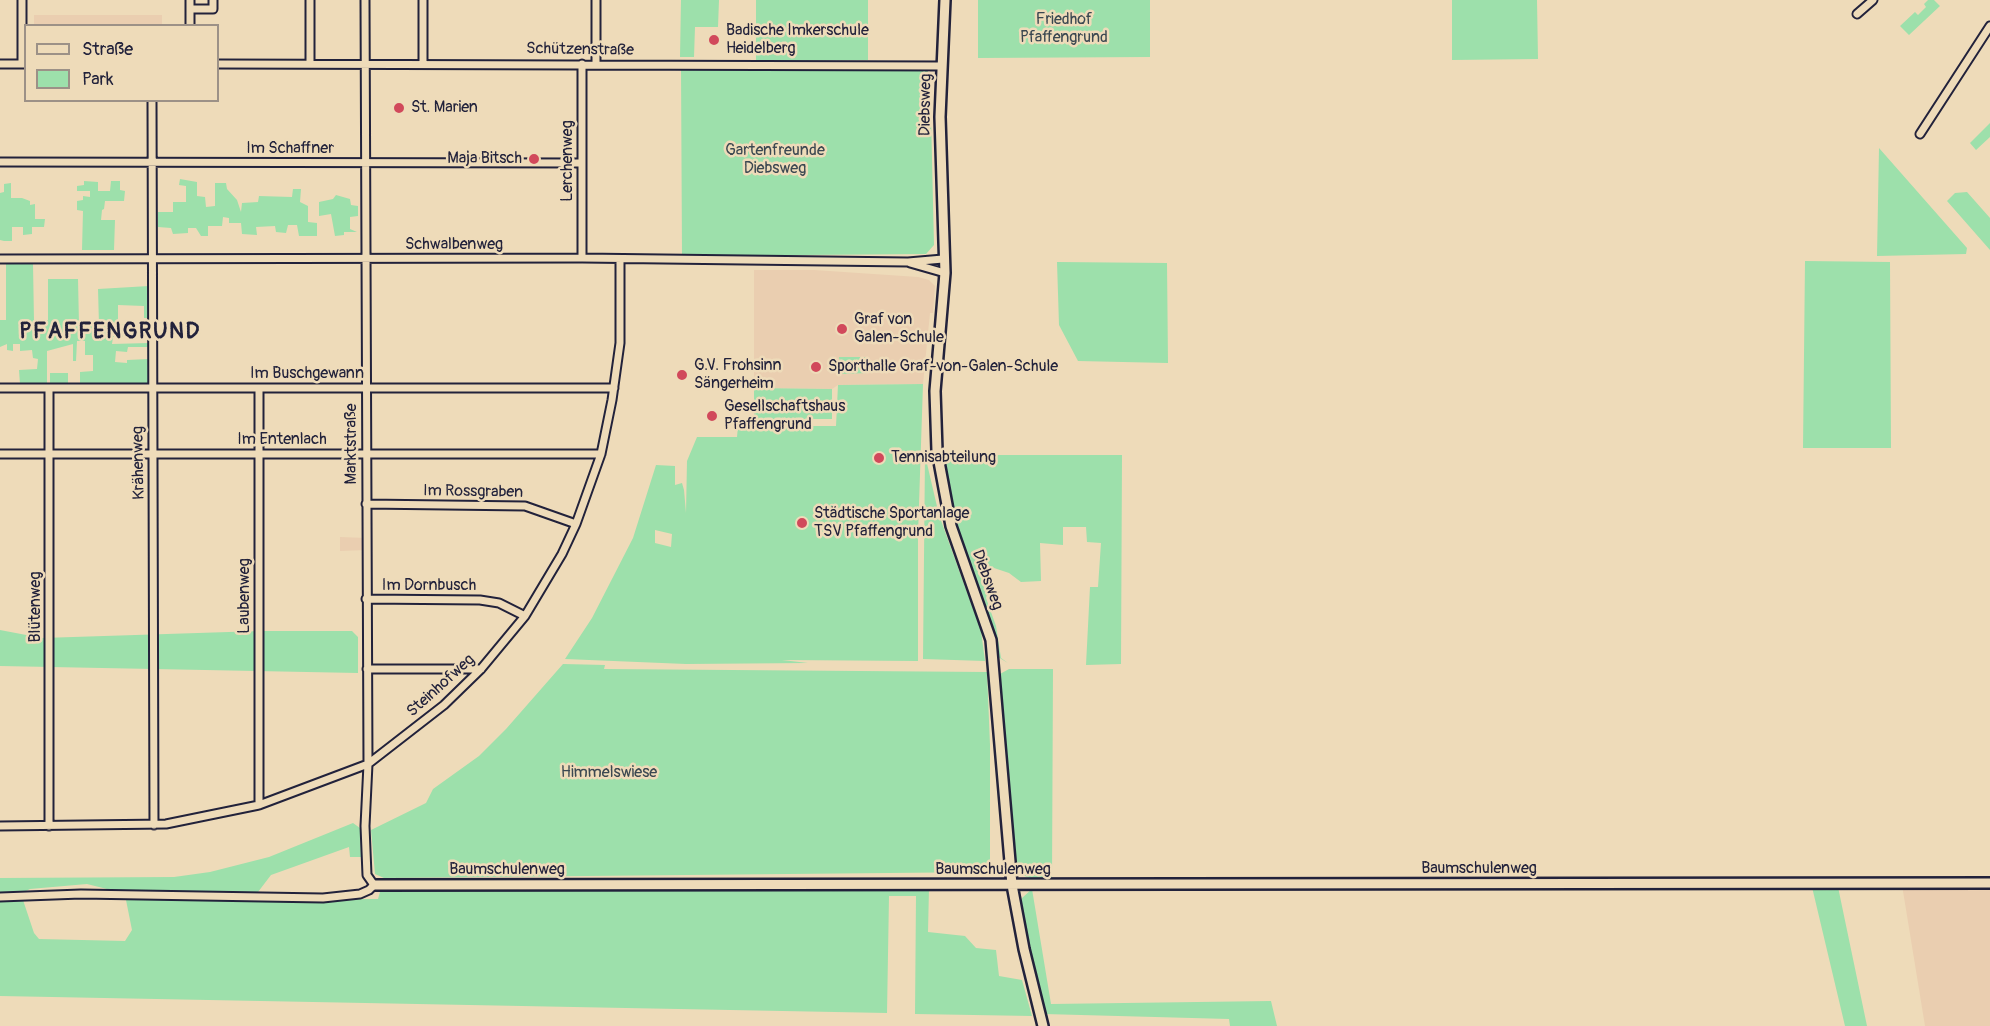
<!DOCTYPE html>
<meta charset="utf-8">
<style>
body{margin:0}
#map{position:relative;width:1990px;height:1026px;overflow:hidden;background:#eedbb9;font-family:Pangolin,sans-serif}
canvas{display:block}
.legend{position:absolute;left:24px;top:24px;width:195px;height:78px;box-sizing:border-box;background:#eedbb9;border:2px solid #9c9187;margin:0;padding:8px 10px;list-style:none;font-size:18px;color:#22223b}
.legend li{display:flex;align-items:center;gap:12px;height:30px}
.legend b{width:30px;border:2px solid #9c9187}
</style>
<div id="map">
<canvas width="1990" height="1026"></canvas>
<ul class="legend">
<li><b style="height:8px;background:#eedbb9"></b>Straße</li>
<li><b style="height:16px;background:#9de0ab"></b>Park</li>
</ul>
</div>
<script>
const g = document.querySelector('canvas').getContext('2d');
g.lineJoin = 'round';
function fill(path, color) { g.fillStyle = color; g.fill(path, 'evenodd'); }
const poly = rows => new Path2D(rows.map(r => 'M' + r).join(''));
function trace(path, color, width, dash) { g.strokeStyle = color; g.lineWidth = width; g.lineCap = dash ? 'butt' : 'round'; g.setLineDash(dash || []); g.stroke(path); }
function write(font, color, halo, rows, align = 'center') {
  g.font = font + ' Pangolin,sans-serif'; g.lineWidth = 5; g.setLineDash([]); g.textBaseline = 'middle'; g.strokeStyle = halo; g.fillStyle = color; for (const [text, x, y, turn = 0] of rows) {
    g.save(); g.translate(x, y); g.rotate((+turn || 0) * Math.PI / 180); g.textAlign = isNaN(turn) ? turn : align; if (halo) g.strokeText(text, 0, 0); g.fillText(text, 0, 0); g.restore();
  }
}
fill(poly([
 [34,15,162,15,162,25,34,25],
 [754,270,814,270,918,277,929,280,935,286,933,313,930,313,923,384,838,385,832,389,754,388],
 [340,537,366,538,366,550,340,551],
 [1902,885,1990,887,1990,1026,1925,1026]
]), '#eaceb0');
fill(poly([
 [681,0,719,0,718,27,695,27,694,57,680,57],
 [756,0,868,0,868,60,756,61],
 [978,0,1150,0,1150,57,978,58],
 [1452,0,1537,0,1538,59,1452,60],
 [1928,0,1934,0,1940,6,1909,35,1900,26,1915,12,1918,15,1926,7,1924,4],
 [681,68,922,68,930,73,934,245,926,254,682,256],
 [1990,123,1990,137,1976,150,1970,143],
 [1879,148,1967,248,1966,254,1877,256],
 [180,179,197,182,197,196,205,197,206,207,215,206,215,183,226,183,227,189,237,200,241,212,242,203,258,202,259,196,292,197,293,189,301,189,300,202,308,206,308,222,317,223,317,236,299,236,297,225,288,225,286,233,276,232,275,226,256,227,257,235,242,234,241,223,229,223,229,218,223,217,222,226,208,226,208,236,201,236,196,228,188,228,188,233,173,234,171,228,158,227,158,212,173,212,173,202,186,202,186,186,179,185],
 [84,181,98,182,98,191,110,191,111,181,120,181,120,190,125,191,124,201,105,201,104,209,102,210,101,220,115,220,114,250,82,250,83,211,77,210,77,201,83,200,83,196,90,197,90,191,77,191,77,186,84,185],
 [11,183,11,198,22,198,30,201,30,205,35,204,35,219,45,219,44,227,32,227,32,234,23,235,23,227,12,227,12,241,4,241,0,240,0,193,4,192,4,184],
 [1967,192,1990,218,1990,250,1947,201,1955,193],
 [336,195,350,199,351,205,358,206,358,216,350,217,350,229,357,232,344,232,344,235,335,236,331,214,319,216,319,202,333,199],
 [1805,261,1890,262,1891,448,1803,448],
 [1057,262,1167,263,1168,363,1078,361,1059,325],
 [6,263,33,264,34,321,48,320,48,279,78,279,79,325,99,325,98,289,149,286,148,318,144,318,144,306,118,305,118,324,129,324,129,331,123,330,123,337,113,337,112,344,149,343,148,347,128,347,127,352,116,351,115,362,127,363,127,360,149,359,149,383,80,384,80,372,93,371,93,355,85,355,85,341,77,341,76,361,73,361,73,344,47,351,47,384,20,384,19,370,37,369,38,359,33,358,32,350,20,351,20,344,13,344,13,351,7,350,7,344,0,347,0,320,6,320],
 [839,357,868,357,868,373,840,374],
 [50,373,68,373,68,384,50,383],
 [923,384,918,534,918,661,782,660,808,663,686,664,565,659,592,618,633,538,656,465,675,466,675,485,682,483,684,490,686,513,687,461,697,437,737,437,738,426,836,426,838,385],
 [655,530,672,534,671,547,655,543],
 [754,388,832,389,832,419,754,419],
 [925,455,939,515,981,631,985,661,923,659],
 [963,455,1122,455,1121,664,1086,665,1090,587,1098,587,1101,543,1087,542,1086,527,1063,527,1063,545,1040,543,1041,581,1021,582,1009,573,988,566,990,584,986,598,996,626,1001,658,1008,663,998,657,985,602,954,517,942,461,949,456],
 [0,630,42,638,260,631,352,631,358,637,358,673,0,666],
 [563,664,605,665,604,669,987,672,990,745,990,872,384,878,375,874,371,830,426,803,433,789,479,756,506,729],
 [1009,669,1053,669,1052,878,1029,878,1017,872,1016,866,1000,674],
 [353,823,360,828,361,857,350,857,349,847,271,875,258,892,133,892,115,891,87,884,30,889,22,893,0,892,0,878,174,877,210,872,269,857],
 [1812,887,1838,887,1867,1026,1845,1026],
 [540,888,929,888,928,932,965,936,976,948,996,950,999,976,1022,980,1032,1016,915,1014,916,896,889,896,887,1013,0,996,0,900,23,900,34,933,39,939,125,941,132,930,126,900,378,899,380,892,391,890],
 [1032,889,1051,1004,1271,1001,1277,1026,1230,1026,1229,1019,1044,1014,1022,907,1022,898]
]), '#9de0ab');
const street = poly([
 [22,0,22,64],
 [423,0,423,63],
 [596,0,596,64],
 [190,9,213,9,213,0],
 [1857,14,1873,0],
 [190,26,190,0],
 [310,63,310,0],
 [0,64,26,64],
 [218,64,942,66],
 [582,64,582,258],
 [152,100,154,825],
 [1920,134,1990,26],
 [0,162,581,163],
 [0,259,582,258,908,262,943,259],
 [910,263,945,273],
 [0,388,614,388],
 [259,388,259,805],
 [0,454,601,454],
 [366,504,525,506,576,524],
 [366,599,480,600,499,603,525,616],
 [367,669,481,669],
 [0,826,166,824,259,805,368,764,444,705,481,669,525,616,562,554,576,524,601,454,612,400,620,343,620,260],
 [49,826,49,388],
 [0,897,81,894,323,898,360,894,369,890,374,885,367,875,365,826,368,764,365,0]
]);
const secondary = poly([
 [945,0,940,117,945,273,935,391,937,451,951,526,991,640,1012,885,1024,949,1043,1026],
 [374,885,1990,883]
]);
trace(street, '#22223b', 11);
trace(secondary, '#22223b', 14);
trace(street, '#eedbb9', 7);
trace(secondary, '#eedbb9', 9);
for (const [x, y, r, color] of [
 [714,40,6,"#d1495b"],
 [399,108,6,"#d1495b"],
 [534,159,6,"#d1495b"],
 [842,329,6,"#d1495b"],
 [816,367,6,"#d1495b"],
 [682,375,6,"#d1495b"],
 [712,416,6,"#d1495b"],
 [879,458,6,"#d1495b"],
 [802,523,6,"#d1495b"]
]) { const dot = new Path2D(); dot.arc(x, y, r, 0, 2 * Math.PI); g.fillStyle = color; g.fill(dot); trace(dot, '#eedbb9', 2); }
write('16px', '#3b4851', '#eedbb9', [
 ["Friedhof",1064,20],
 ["Pfaffengrund",1064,38],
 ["Gartenfreunde",775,151],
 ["Diebsweg",775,169],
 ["Himmelswiese",609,773]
]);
write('16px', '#22223b', '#eedbb9', [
 ["Badische Imkerschule",726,31],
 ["Heidelberg",726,49],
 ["St. Marien",411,108],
 ["Maja Bitsch",522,159,"right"],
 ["Graf von",854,320],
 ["Galen-Schule",854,338],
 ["G.V. Frohsinn",694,366],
 ["Sängerheim",694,384],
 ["Sporthalle Graf-von-Galen-Schule",828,367],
 ["Gesellschaftshaus",724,407],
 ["Pfaffengrund",724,425],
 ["Tennisabteilung",891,458],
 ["Städtische Sportanlage",814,514],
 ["TSV Pfaffengrund",814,532]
], 'left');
write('16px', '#22223b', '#eedbb9', [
 ["Schützenstraße",580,50,1],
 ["Diebsweg",926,105,-89],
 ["Im Schaffner",290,149],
 ["Lerchenweg",568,161,-90],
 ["Schwalbenweg",454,245],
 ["Im Buschgewann",307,374],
 ["Im Entenlach",282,440],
 ["Marktstraße",352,444,-90],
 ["Krähenweg",139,463,-91],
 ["Im Rossgraben",473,492,1],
 ["Diebsweg",987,580,70],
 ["Im Dornbusch",429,586],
 ["Laubenweg",245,596,-90],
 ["Blütenweg",36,607,-90],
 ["Steinhofweg",441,686,-42],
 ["Baumschulenweg",1479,869],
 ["Baumschulenweg",507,870],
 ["Baumschulenweg",993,870]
]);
g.letterSpacing = '1.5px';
write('bold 22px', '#22223b', '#eedbb9', [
 ["PFAFFENGRUND",110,332]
]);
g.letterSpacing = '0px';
</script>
